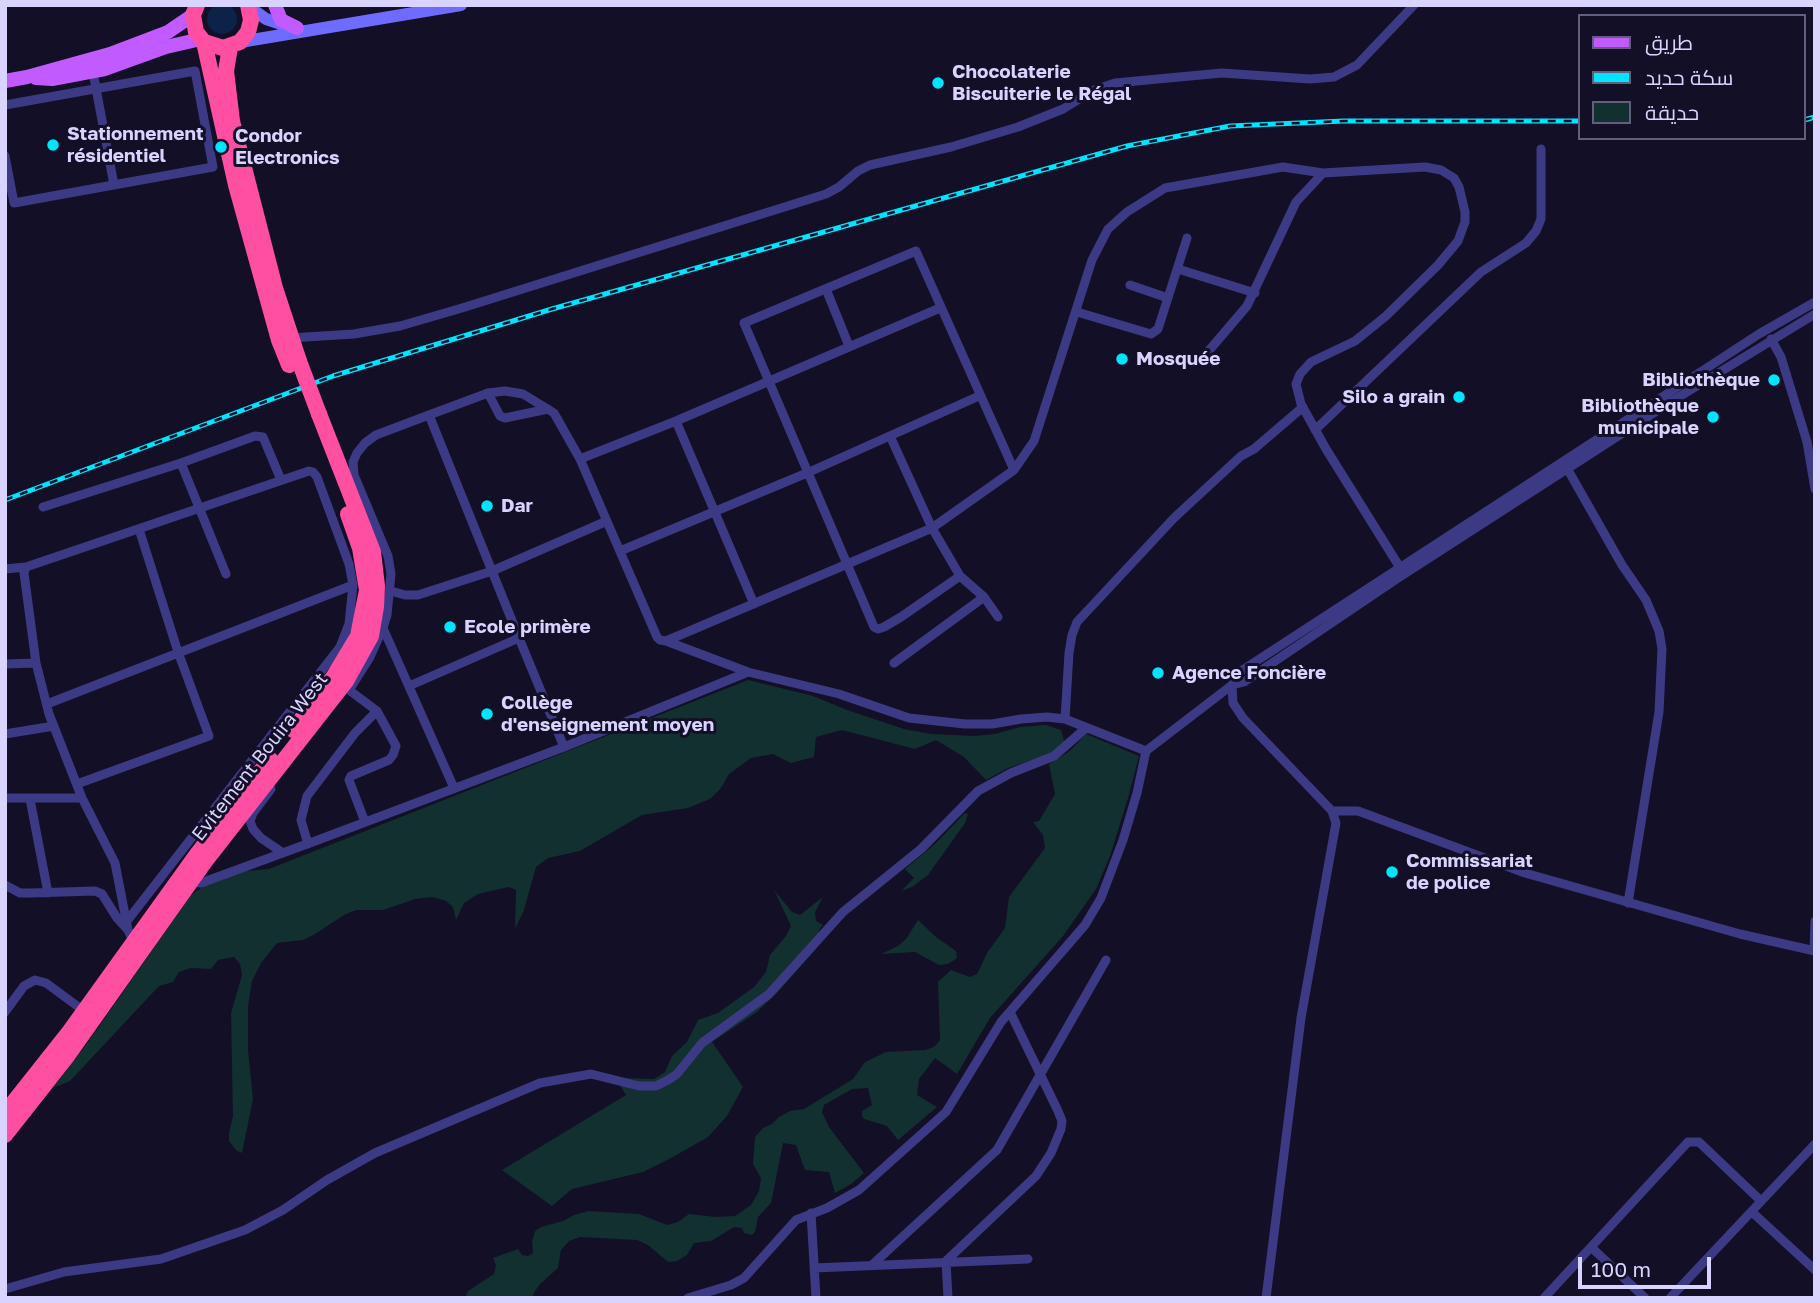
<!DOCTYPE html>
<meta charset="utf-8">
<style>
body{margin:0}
#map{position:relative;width:1820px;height:1303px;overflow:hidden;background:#130f26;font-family:"Golos Text",Cairo,sans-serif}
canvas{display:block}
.frame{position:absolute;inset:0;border:7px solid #d9d4ff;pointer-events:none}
.legend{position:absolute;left:1578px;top:14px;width:228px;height:126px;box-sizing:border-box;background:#130f26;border:2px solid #625e7d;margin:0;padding:9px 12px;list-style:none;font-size:21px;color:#d9d4ff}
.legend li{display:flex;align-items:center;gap:14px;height:35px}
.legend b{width:35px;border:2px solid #625e7d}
.scale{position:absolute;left:1578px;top:1257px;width:133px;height:32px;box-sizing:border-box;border:4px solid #d9d4ff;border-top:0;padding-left:9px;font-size:21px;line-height:24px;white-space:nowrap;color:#d9d4ff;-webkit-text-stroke:5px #130f26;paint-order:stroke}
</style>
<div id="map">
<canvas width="1820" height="1303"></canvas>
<div class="frame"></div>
<ul class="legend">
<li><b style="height:9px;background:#c25bff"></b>طريق</li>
<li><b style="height:9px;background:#00e5ff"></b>سكة حديد</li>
<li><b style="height:19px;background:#12302f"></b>حديقة</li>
</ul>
<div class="scale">100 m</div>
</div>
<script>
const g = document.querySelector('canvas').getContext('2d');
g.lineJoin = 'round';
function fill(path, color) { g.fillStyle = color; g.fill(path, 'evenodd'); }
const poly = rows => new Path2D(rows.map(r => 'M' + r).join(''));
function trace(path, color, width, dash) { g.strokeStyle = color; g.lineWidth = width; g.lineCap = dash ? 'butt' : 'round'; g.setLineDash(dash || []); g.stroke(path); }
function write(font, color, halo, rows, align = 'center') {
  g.font = font + ' "Golos Text",sans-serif'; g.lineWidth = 6; g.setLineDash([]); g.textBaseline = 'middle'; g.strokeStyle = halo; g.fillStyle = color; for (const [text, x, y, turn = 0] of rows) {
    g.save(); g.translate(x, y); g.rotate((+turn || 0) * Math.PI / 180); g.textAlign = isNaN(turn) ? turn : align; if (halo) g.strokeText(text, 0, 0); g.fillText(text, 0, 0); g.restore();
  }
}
fill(poly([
 [748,680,813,696,847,710,904,729,931,734,974,736,995,734,1020,727,1046,725,1061,730,1065,744,1052,753,1008,768,986,780,964,757,936,740,915,749,842,730,816,737,814,757,791,763,773,754,751,758,729,774,721,788,710,799,688,808,642,815,580,851,548,858,536,867,524,910,515,929,516,890,509,887,478,894,464,903,456,920,453,907,446,901,432,897,415,899,383,910,356,910,344,915,315,934,303,940,277,943,261,963,252,981,248,1006,248,1050,253,1099,242,1153,236,1150,229,1141,229,1133,233,1116,231,1013,242,975,240,964,234,957,218,960,211,969,191,968,179,972,173,982,159,986,70,1081,53,1088,89,1041,190,896,211,881,236,872,269,869],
 [1086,734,1139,756,1128,798,1110,856,1096,889,1063,936,990,1018,957,1074,935,1058,919,1079,917,1095,937,1107,898,1140,887,1126,864,1119,862,1116,862,1111,872,1105,868,1088,852,1089,824,1105,822,1112,829,1127,864,1173,851,1184,835,1193,829,1172,805,1170,796,1145,783,1143,771,1203,758,1217,755,1232,752,1235,744,1233,742,1228,734,1227,711,1241,694,1243,687,1255,677,1261,668,1262,648,1245,637,1240,580,1237,569,1241,561,1250,558,1268,540,1284,533,1294,534,1298,465,1298,468,1291,494,1274,496,1265,493,1258,518,1249,522,1255,528,1256,533,1253,532,1241,535,1231,541,1227,563,1221,574,1215,588,1211,639,1214,667,1225,678,1222,689,1214,716,1217,735,1216,751,1205,759,1191,761,1178,753,1164,755,1137,763,1128,772,1124,779,1117,790,1111,804,1109,853,1079,865,1062,886,1052,925,1050,934,1047,940,1040,938,982,951,970,970,977,977,974,987,953,1005,928,1009,897,1045,848,1043,835,1033,822,1039,821,1055,794,1049,764,1070,751],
 [965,813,968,814,965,823,928,875,912,887,901,891,914,878,905,869,936,843],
 [774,890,792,912,800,915,823,897,815,912,816,921,823,925,819,930,816,949,777,993,757,1012,712,1042,743,1087,727,1116,708,1137,673,1157,643,1172,572,1189,552,1206,502,1170,626,1095,619,1084,625,1078,654,1079,665,1072,672,1056,687,1042,698,1020,718,1013,754,987,766,972,770,955,786,936,791,926],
 [918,920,936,937,956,951,957,958,948,964,939,965,915,952,881,954,898,946,906,939]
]), '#12302f');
fill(poly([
 '207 19a15 15 0 1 1 30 0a15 15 0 1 1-30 0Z'
]), '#0c2248');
trace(poly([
 [93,72,114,185],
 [5,105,195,71,213,167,14,203,5,156],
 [1178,269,1255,293],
 [1130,285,1168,298],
 [826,289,849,346],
 [1077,312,1151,334,1158,329,1187,238],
 [290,338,354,334,400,326,462,308,826,194,839,187,858,171,870,165,951,147,1018,127,1063,109,1094,90,1115,83,1222,73,1310,79,1334,77,1357,65,1414,5],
 [1771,339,1781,357,1807,442,1815,489],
 [1206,354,1247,306,1296,202,1323,173],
 [488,393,500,416,505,418,548,409],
 [676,421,754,604],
 [1315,430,1481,272,1526,243,1536,231,1541,219,1541,149],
 [890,436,932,528,960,576,984,597,998,617],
 [580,459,676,421,940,308],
 [181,463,226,574],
 [1568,470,1622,565,1646,600,1659,631,1662,649,1659,712,1628,903],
 [43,507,181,463,255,436,263,437,281,480],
 [620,551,807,473,979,396],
 [5,569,26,567],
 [960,576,901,617,884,627,878,629,874,627,744,323,916,251,1014,470],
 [391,591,405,595,418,595,492,571,607,521],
 [383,628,454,788],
 [519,638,429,415,488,393,505,391,523,394,554,413,580,459,657,637,660,640,666,641,932,528,1014,470,1034,441,1092,260,1108,229,1127,212,1165,188,1283,167,1323,173,1425,167,1441,170,1454,178,1459,187,1465,212,1465,222,1458,241,1438,265,1386,316,1355,341,1311,362,1300,374,1296,384,1301,404,1326,449,1399,566],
 [666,641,748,672,839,694,909,718,965,724,992,724,1021,719,1047,717,1065,719,1146,751,1232,685,1238,673,1759,334,1815,302],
 [894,663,984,597],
 [5,664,36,663],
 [1232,685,1244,682,1398,578,1674,400,1815,314],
 [1232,685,1233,703,1243,718,1332,811,1336,823,1301,1018,1266,1298],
 [409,686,519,638,564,747],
 [351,687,370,657,383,628,387,615,391,574,388,556,354,475,353,462,357,453,365,443,376,435,429,415],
 [349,690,377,711,396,746,393,755,389,760,351,776,349,780,365,822],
 [47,704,353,585],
 [1065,719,1069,653,1072,635,1077,622,1174,518,1241,456,1254,449,1303,407],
 [5,734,54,726],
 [77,784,209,736,178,652,139,529],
 [271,789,253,813,250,821,253,829,261,838,283,853],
 [5,798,82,798],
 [30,799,48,893],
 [1332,811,1358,811,1525,873,1740,934,1815,951],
 [308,844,301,820,307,796,355,733,377,711],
 [188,881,201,883,318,840,564,747,748,672],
 [5,885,20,893,30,893,95,891,102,894,117,918,127,929],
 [127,921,340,647,349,624,353,585,349,564,317,477,313,472,309,471,26,567,24,573,36,663,49,714,82,798,115,863,128,930,134,943],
 [1814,951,1815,921],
 [5,1012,24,986,35,980,46,983,84,1011],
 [1752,1212,1815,1270],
 [811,1213,816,1298],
 [1591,1247,1645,1298],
 [873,1264,997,1150,1106,960],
 [814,1268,1028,1259],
 [5,1289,64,1272,161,1259,245,1230,283,1210,327,1180,375,1153,540,1083,591,1074,639,1086,656,1086,668,1080,677,1074,702,1043,769,994,843,912,921,849,978,791,1011,773,1054,756,1086,728],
 [688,1298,731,1285,744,1278,796,1220,827,1208,859,1190,946,1112,1001,1022,1085,925,1101,898,1123,840,1137,793,1146,751],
 [948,1298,946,1261,1036,1176,1051,1153,1061,1129,1062,1121,1058,1111,1010,1012],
 [1544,1298,1688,1142,1699,1142,1761,1201],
 [1670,1298,1815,1144]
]), '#3d3a85', 9);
trace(poly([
 [248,6,266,19,290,27],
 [240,42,461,5]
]), '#6f6bff', 12);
trace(poly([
 [275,5,281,20,297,28],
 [36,78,52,79,105,69,166,47,201,39],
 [5,81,27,77,110,54,168,32,193,15]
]), '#c25bff', 14);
trace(poly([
 [197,5,193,15,196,32,204,42,223,48,240,42,248,32,251,20,248,5],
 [204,42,236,185,279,340,289,365],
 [230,47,226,71,232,121,275,288,299,361],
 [293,730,334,676,358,636,367,590,360,548,348,514],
 [5,1113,70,1031,198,853,270,759],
 [5,1135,68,1055,206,860,346,681,371,636,376,607,377,586,373,552,319,414]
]), '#ff4fa3', 16);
const rail = poly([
 [1804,120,1815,117],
 [5,500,333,376,552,309,1127,146,1230,126,1344,121,1580,121]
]);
trace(rail, '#00e5ff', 5);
trace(rail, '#130f26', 2.5, [8]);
trace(poly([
 [299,361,319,414]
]), '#ff4fa3', 16);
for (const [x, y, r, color] of [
 [938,83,7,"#00e5ff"],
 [53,145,7,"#00e5ff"],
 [221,147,7,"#00e5ff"],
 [1122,359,7,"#00e5ff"],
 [1774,380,7,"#00e5ff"],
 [1459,397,7,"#00e5ff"],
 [1713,417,7,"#00e5ff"],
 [487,506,7,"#00e5ff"],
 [450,627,7,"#00e5ff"],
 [1158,673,7,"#00e5ff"],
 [487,714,7,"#00e5ff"],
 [1392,872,7,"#00e5ff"]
]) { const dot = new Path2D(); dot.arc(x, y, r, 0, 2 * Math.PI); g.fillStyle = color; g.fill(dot); trace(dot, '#130f26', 2.5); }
write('bold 19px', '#d9d4ff', '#130f26', [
 ["Chocolaterie",952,72],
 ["Biscuiterie le Régal",952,94],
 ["Stationnement",67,134],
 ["résidentiel",67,156],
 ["Condor",235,136],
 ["Electronics",235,158],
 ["Mosquée",1136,359],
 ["Bibliothèque",1760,380,"right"],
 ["Silo a grain",1445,397,"right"],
 ["Bibliothèque",1699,406,"right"],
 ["municipale",1699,428,"right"],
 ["Dar",501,506],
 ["Ecole primère",464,627],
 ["Agence Foncière",1172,673],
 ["Collège",501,703],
 ["d'enseignement moyen",501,725],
 ["Commissariat",1406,861],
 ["de police",1406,883]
], 'left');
write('19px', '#d9d4ff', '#130f26', [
 ["Evitement Bouira West",260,757,-52]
]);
</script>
